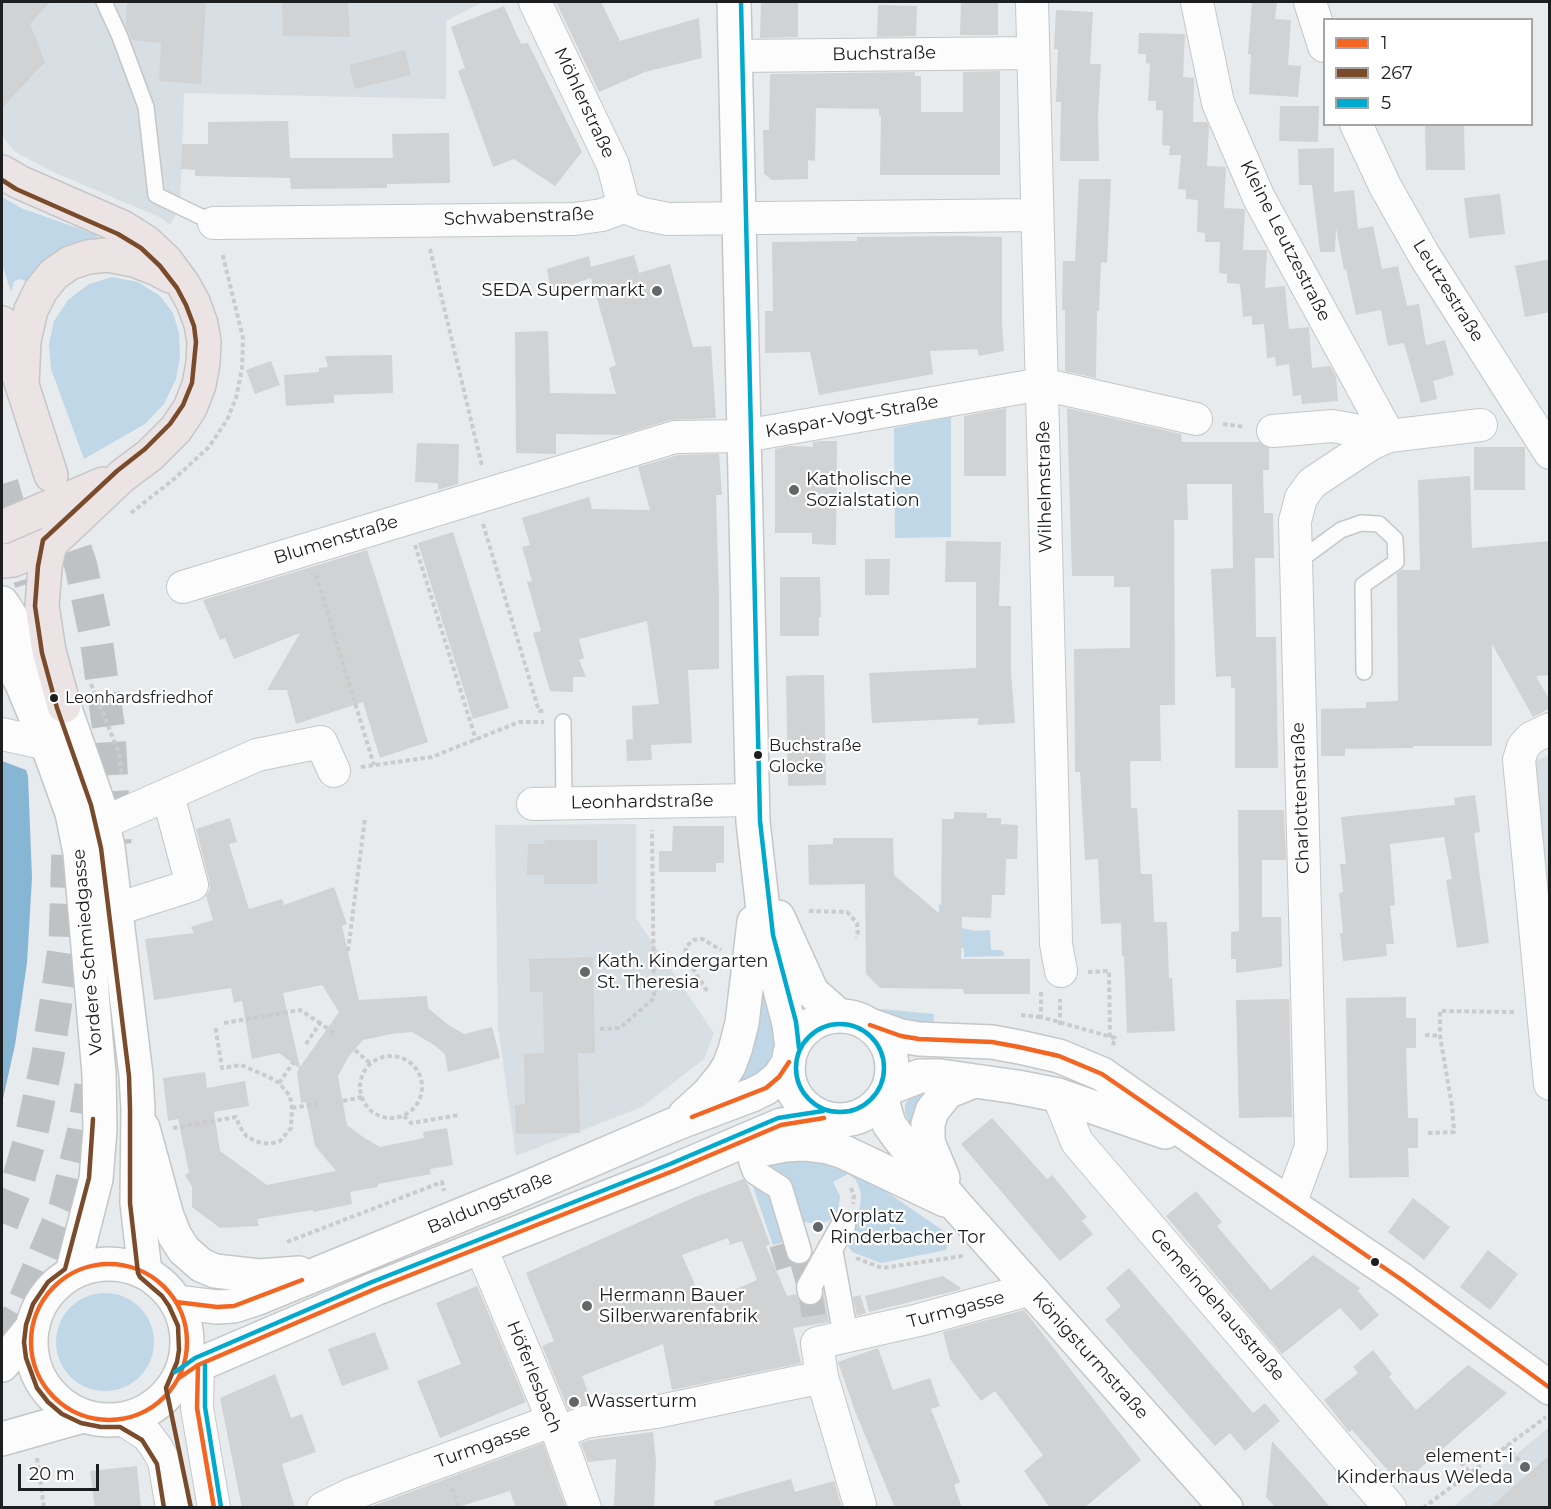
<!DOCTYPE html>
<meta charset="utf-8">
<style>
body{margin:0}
#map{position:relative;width:1551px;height:1509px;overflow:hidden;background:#e8ebed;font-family:Montserrat,sans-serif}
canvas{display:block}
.frame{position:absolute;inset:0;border:3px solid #1d1e1f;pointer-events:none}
.legend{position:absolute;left:1323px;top:18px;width:210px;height:108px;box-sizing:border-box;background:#fff;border:2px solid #a5a5a5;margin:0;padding:8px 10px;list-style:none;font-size:18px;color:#1d1e1f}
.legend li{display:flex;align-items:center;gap:12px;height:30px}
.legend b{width:30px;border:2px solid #a5a5a5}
.scale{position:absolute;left:18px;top:1464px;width:81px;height:27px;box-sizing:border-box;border:3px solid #1d1e1f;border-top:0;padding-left:8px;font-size:18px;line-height:21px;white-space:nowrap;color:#1d1e1f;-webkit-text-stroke:4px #fff;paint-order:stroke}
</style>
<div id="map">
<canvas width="1551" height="1509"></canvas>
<div class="frame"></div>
<ul class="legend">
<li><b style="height:8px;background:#f26522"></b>1</li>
<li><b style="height:8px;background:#7a4b2a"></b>267</li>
<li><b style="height:8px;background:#00a9ce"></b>5</li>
</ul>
<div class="scale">20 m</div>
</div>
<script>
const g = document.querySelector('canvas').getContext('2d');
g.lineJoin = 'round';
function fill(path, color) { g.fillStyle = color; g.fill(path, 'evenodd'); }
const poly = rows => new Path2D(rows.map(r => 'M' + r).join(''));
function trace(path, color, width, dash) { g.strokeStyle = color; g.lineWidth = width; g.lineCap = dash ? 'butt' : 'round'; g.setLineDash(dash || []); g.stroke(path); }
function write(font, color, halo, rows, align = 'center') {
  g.font = font + ' Montserrat,sans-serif'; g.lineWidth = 4.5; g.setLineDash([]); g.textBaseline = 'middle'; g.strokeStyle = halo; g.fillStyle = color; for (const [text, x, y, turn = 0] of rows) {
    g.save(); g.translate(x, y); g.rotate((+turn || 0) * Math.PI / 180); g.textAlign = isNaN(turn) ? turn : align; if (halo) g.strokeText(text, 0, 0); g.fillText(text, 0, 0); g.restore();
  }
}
fill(poly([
 [2,2,483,2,446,21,446,99,184,93,180,206,170,225,159,217,51,171,14,151,2,136],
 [1549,755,1549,1000,1530,764],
 [636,824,636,918,714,1033,704,1059,642,1107,516,1156,498,1027,495,825],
 [1549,1427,1549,1507,1453,1507]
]), '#d7dfe4');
fill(poly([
 [2,197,21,208,97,235,97,242,27,282,20,279,14,281,11,292,2,264],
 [112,277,138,282,160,296,173,313,179,333,180,357,176,379,164,404,145,424,84,459,51,369,49,344,54,321,68,300,89,284],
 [951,417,951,537,895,538,894,428],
 [939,903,958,927,975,931,990,930,991,950,1001,950,1004,953,1004,956,964,957,964,948,939,948],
 [763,985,764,994,774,1021,776,1048,771,1060,757,1079,725,1097],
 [881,1009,934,1014,933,1031,888,1015],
 [932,1089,917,1139,905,1113,905,1104,912,1096],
 [802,1153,855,1170,951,1236,946,1250,881,1263,852,1252,846,1243,846,1231,860,1207,861,1193,856,1180,848,1174,833,1182,840,1196,838,1212,829,1221,815,1224,801,1221,758,1169,775,1156],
 [750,1178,775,1190,791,1240,773,1245],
 '56 1342a49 49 0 1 1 98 0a49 49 0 1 1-98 0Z'
]), '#c0d7e8');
fill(poly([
 [2,761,26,770,28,776,32,878,27,963,15,1045,2,1103]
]), '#87b5d4');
fill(poly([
 [2,2,50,2,30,24,45,62,2,108],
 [127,2,206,2,201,84,159,81,161,43,132,40,126,26],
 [282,2,348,2,350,37,283,36],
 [556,2,601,2,620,41,699,18,702,58,645,72,599,92],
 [761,2,798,2,798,37,760,38],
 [961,2,998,2,998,35,960,35],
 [1252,2,1277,2,1275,19,1291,20,1288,65,1301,66,1298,97,1249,94,1251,54,1248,54],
 [878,5,917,6,916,36,877,37],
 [504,6,521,44,528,43,582,152,555,186,514,159,493,167,458,71,465,68,451,27],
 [1056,10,1093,12,1090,64,1101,64,1098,116,1099,161,1060,161,1061,102,1056,102,1058,49,1054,49],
 [1139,33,1185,34,1183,77,1194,78,1193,122,1207,122,1209,127,1207,166,1226,167,1224,208,1245,209,1243,250,1267,250,1265,288,1285,286,1289,329,1309,327,1312,368,1330,366,1336,376,1338,401,1302,404,1301,395,1293,396,1289,364,1276,366,1275,357,1267,358,1264,324,1252,325,1252,316,1243,317,1240,284,1227,283,1227,274,1219,273,1220,242,1205,242,1205,233,1197,232,1198,200,1186,199,1186,190,1178,189,1181,155,1169,155,1170,146,1162,145,1163,111,1156,110,1156,101,1148,101,1150,64,1146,63,1146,54,1138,54],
 [405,50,411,75,355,89,349,65],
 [1000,71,1000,175,880,175,881,116,879,116,879,109,816,108,815,161,808,160,808,179,772,180,764,174,763,130,769,130,770,74,915,72,915,76,921,76,921,112,963,112,963,72],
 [1280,106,1319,106,1318,142,1279,141],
 [288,121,290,158,393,158,392,134,449,133,450,183,387,184,387,188,291,189,290,178,195,176,195,170,181,169,182,144,208,144,208,122],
 [1425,124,1464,124,1465,170,1426,170],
 [1334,148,1334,192,1354,190,1358,229,1373,226,1382,269,1398,266,1407,306,1419,304,1426,345,1445,340,1454,375,1433,381,1437,399,1421,403,1404,343,1388,346,1381,310,1356,315,1346,269,1344,270,1336,228,1335,252,1320,252,1312,185,1299,185,1298,149],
 [1079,179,1111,179,1107,263,1101,262,1099,311,1097,311,1096,378,1065,371,1065,310,1062,310,1063,261,1075,261],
 [1500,194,1505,234,1469,238,1464,198],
 [962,236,1002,237,1002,326,1004,351,979,356,977,349,930,351,933,374,819,395,810,352,765,353,765,311,773,311,772,242,857,241,857,237],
 [634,255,639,273,670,264,693,347,711,346,716,418,670,420,621,435,556,434,556,454,516,453,515,332,548,331,550,393,616,394,609,368,616,365,591,278,551,292,547,269,589,256,591,267],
 [1550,259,1550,312,1525,317,1515,266],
 [392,355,393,393,334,395,334,403,286,406,284,375,319,372,319,368,328,367,325,356],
 [271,361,280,385,255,394,246,370],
 [1006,408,1006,476,964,476,964,416],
 [1067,408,1181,434,1182,442,1259,442,1269,448,1269,470,1263,470,1264,513,1273,513,1274,558,1255,558,1256,637,1276,637,1278,768,1235,768,1235,688,1231,688,1231,676,1216,677,1211,569,1233,568,1232,484,1187,484,1188,520,1174,520,1175,705,1160,705,1161,761,1130,761,1131,808,1137,808,1141,874,1152,874,1154,922,1167,922,1169,978,1172,978,1175,1031,1127,1033,1124,956,1122,956,1121,923,1101,924,1098,859,1085,860,1080,772,1075,772,1074,649,1130,648,1130,587,1114,587,1114,576,1072,576],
 [821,441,837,441,836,545,812,544,812,533,775,533,775,449,789,446,813,447,813,442],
 [417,443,459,444,458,484,438,490,438,483,415,482],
 [1474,447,1525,447,1525,490,1474,490],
 [719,454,722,495,716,495,719,598,719,669,688,670,692,743,651,745,652,760,627,761,626,740,633,739,632,706,659,704,647,621,579,639,584,658,579,660,586,677,573,677,573,692,550,691,533,633,541,631,527,582,532,581,522,547,530,545,522,518,589,497,592,509,650,510,638,467,678,455],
 [1470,476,1472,548,1550,541,1550,675,1536,676,1550,701,1550,708,1533,717,1492,644,1492,746,1413,746,1413,748,1345,749,1345,756,1321,756,1321,709,1366,708,1366,702,1398,701,1397,573,1402,570,1420,570,1418,480],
 [453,532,509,708,473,719,418,543],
 [946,541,1001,542,999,606,1011,606,1011,672,1015,723,978,725,978,718,872,723,869,673,976,668,976,582,945,582],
 [367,550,428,742,380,758,363,702,296,724,287,690,267,690,300,633,234,659,225,638,220,640,203,600],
 [865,559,890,559,889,595,865,595],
 [780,577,820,577,821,617,819,617,819,636,780,636],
 [808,675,824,675,826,785,788,786,786,676],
 [1475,795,1480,832,1474,833,1489,943,1457,948,1446,880,1452,879,1444,837,1390,844,1395,905,1390,906,1394,944,1386,944,1387,956,1343,961,1340,933,1343,933,1339,893,1343,892,1340,864,1346,864,1341,817,1455,805,1454,798],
 [1238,810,1284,810,1286,860,1262,860,1262,917,1281,917,1282,967,1236,973,1236,959,1231,959,1231,932,1239,931],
 [954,812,987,813,987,818,1001,818,1001,824,1018,825,1017,859,1006,859,1005,895,992,895,991,918,962,917,961,959,1030,959,1030,994,964,994,963,989,880,988,866,974,865,884,809,885,808,845,833,844,833,838,893,838,894,875,941,915,942,819,954,819],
 [230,818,237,842,229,844,249,909,282,899,284,905,334,887,347,924,342,926,359,1000,427,996,428,1008,447,1024,464,1034,492,1027,500,1058,448,1072,445,1054,434,1045,412,1032,391,1034,363,1040,349,1056,338,1076,347,1125,363,1137,380,1147,424,1138,423,1132,447,1128,453,1165,430,1169,431,1174,378,1184,378,1187,350,1192,352,1204,313,1212,313,1210,257,1219,259,1226,220,1228,192,1207,192,1187,185,1175,189,1172,178,1119,168,1121,163,1078,205,1072,207,1088,245,1081,249,1106,214,1112,220,1151,267,1185,336,1171,315,1146,306,1102,301,1103,297,1072,299,1068,279,1053,252,1059,242,1001,234,1003,231,988,154,1000,145,939,194,933,191,927,213,920,206,896,210,889,209,880,196,829],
 [322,985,339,1012,300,1067,283,993],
 [673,826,724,826,724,863,716,863,716,872,659,872,659,851,672,851],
 [544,840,597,840,597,884,544,884,544,875,527,875,528,844,545,844],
 [593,957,595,1053,578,1053,580,1133,516,1134,515,1105,525,1104,524,1054,544,1053,543,992,530,992,529,959],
 [1406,997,1406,1018,1416,1018,1416,1048,1406,1048,1408,1118,1418,1118,1418,1148,1408,1148,1409,1177,1349,1178,1346,998],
 [1289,999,1292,1117,1239,1118,1236,1000],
 [992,1118,1047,1179,1052,1175,1087,1217,1082,1221,1093,1234,1060,1261,961,1144],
 [743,1179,748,1185,770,1244,766,1246,787,1296,796,1294,800,1302,805,1305,812,1306,820,1302,824,1294,829,1322,793,1328,801,1363,672,1390,663,1344,582,1376,592,1403,568,1409,542,1346,554,1341,526,1273,695,1197],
 [728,1238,730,1245,742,1241,757,1280,703,1303,682,1255],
 [1196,1191,1222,1222,1217,1226,1271,1290,1313,1255,1360,1288,1358,1291,1379,1315,1361,1331,1340,1308,1282,1354,1166,1216],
 [1413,1198,1450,1227,1424,1260,1388,1232],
 [1488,1250,1518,1274,1490,1310,1460,1287],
 [1129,1268,1253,1413,1265,1403,1280,1421,1245,1451,1230,1433,1215,1446,1105,1320,1121,1306,1106,1288],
 [943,1276,961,1288,959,1290,869,1312,865,1296],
 [477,1286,526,1402,440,1438,417,1381,461,1364,436,1303],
 [860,1295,866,1313,857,1316,853,1297],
 [1024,1310,1141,1460,1084,1508,1050,1508,1024,1471,1043,1455,995,1391,981,1401,950,1359,943,1332],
 [375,1332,389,1369,342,1386,328,1349],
 [878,1348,893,1390,930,1378,940,1406,931,1409,960,1482,954,1485,962,1508,895,1508,855,1411,838,1362],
 [1373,1350,1392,1374,1389,1377,1416,1410,1468,1365,1507,1393,1401,1485,1352,1430,1349,1432,1324,1400,1358,1373,1353,1367],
 [275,1374,291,1418,302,1414,316,1452,282,1464,295,1508,242,1508,220,1398],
 [653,1432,656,1461,654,1508,614,1508,616,1459,588,1462,581,1443,590,1440],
 [1272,1441,1302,1474,1331,1508,1276,1508,1266,1497],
 [543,1443,566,1508,516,1508,510,1491,455,1508,367,1508],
 [1550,1455,1550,1508,1489,1508],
 [137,1466,141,1508,95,1508,90,1471],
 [791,1479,795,1492,834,1481,842,1508,715,1508,714,1501]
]), '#d0d2d3');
trace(poly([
 [773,1259,799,1251,809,1287],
 [810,1292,815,1325]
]), '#bfc2c4', 24, [24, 12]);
trace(poly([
 [2,484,31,583],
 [60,503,81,566,96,638,109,731,115,844],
 [2,1223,16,1188,32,1132,47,1061,65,942,68,848],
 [2,1343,20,1312,65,1207,83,1133,91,1086]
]), '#bfc2c4', 33, [33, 16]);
const service = poly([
 [104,2,120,37,146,107,156,195,214,223],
 [1296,563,1341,530,1361,523,1379,524,1395,539,1396,562,1363,585,1364,672],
 [563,722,564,803]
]);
const pedestrian = poly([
 [751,1161,755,1172,780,1188,799,1251],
 [830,1249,846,1337],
 [810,1292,809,1287,843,1226]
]);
const minor = poly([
 [535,2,613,165,624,207],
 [1032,2,1055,899,1056,944,1061,971],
 [1197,2,1218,103,1259,198,1389,436,1371,444,1312,483,1301,498,1295,521,1311,1147,1290,1204],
 [1310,2,1324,46],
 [735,56,1033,53],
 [1356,124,1385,186,1424,255,1550,453],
 [214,223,575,219,602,215,624,207,643,214,668,219,1037,215],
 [1273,431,1332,426,1389,436,1481,425],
 [183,587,675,437,744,436,1042,384,1196,419],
 [1550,729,1531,738,1523,747,1519,760,1550,1084],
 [2,734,47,744],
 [533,804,752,800],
 [103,823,257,755,321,742,334,771],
 [117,909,192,885,168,795],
 [1058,1095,1077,1142,1390,1508],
 [481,1248,556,1427,585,1508],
 [198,1365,197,1408,214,1508],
 [122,1419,147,1435,156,1447,164,1461,172,1508],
 [860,1505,822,1377,817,1343,919,1320,1031,1289],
 [323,1508,352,1494,546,1423,563,1431,585,1422,656,1412,822,1377]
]);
const tertiary = poly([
 [734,2,753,822,766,936,789,1024,792,1049],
 [778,917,812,992,839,1016],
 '788 1068a52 52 0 1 1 104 0a52 52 0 1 1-104 0Z',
 [870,1025,901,1036,919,1039,992,1042,1019,1047,1059,1056,1102,1074,1216,1154,1402,1280,1550,1388],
 [889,1088,920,1076,940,1076,1017,1087,1058,1095,1165,1132],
 [882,1100,889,1124,899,1138,955,1204,1226,1508],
 [685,1115,708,1094,722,1077,729,1066,735,1050,742,1023,754,922],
 [143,1128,167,1216,175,1236,184,1250,201,1265,215,1271,259,1276,299,1273],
 [754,1151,785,1145,804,1144,828,1147,844,1152,945,1200],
 [943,1178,928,1142,928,1124,932,1111,947,1092,974,1081],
 [176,1302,217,1307,234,1306,258,1298,517,1192,675,1124,752,1095,766,1088,779,1077,789,1062],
 [179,1378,198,1365,375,1289,673,1171,781,1125,824,1118]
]);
const secondary = poly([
 [2,603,36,655,64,706,98,803,108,847,136,1075,138,1109,137,1203,145,1272],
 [2,643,22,684,47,744,72,813,80,853,99,1074,100,1130,96,1179,72,1273],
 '31 1342a78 78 0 1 1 156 0a78 78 0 1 1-156 0Z',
 [2,1365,33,1326],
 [2,1439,83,1416]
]);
const trunk = poly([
 [2,172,19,182,122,227,146,242,166,261,183,284,193,302,201,324,204,342,203,363,199,385,190,408,176,429,150,455,122,476,50,544,13,560,2,561],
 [2,323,51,475],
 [22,385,24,341,31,310,41,290,54,274,70,263,88,257,107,255,134,260,157,269,170,276],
 [2,527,103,484],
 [50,544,45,567,42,606,49,651,64,706]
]);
trace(service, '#c4c7c8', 18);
trace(pedestrian, '#c4c7c8', 27);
trace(minor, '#c4c7c8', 34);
trace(tertiary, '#c4c7c8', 36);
trace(secondary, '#c4c7c8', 36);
trace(trunk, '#c5c6c7', 36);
trace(poly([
 [430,249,482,466],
 [1223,424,1245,427],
 [131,513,174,479,209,447,227,420,236,398,242,369,243,338,222,252],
 [483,524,539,711,546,711],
 [415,545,476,740],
 [316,575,374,765],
 [91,684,119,753,122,776],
 [361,767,432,757,519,722,544,722],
 [809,911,847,912,857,923,858,931,856,938],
 [348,951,365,818],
 [1088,972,1109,971,1110,1037],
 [707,991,685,956,686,947,693,940,702,939,721,950],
 [1041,992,1041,1017,1115,1038,1112,1048],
 [1021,1015,1041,1017],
 [224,1023,300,1010,320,1023],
 [1060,1025,1060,999],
 [600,1029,620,1028,654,998,652,830],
 [1425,1035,1440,1036],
 [306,1044,320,1023,334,1033],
 [355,1050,371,1064],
 '360 1087a31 31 0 1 1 62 0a31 31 0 1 1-62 0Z',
 [279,1083,293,1063],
 [343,1101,362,1097],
 [292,1108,317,1104],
 [404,1116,411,1123,459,1115],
 [173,1128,236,1117,240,1127,247,1137,258,1142,269,1144,280,1141,291,1128,292,1108,290,1096,279,1083,269,1077,241,1065,222,1068,215,1025],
 [1428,1133,1454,1132,1452,1106,1440,1036,1440,1011,1514,1012],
 [851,1188,854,1195,853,1204],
 [287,1242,442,1182,444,1191],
 [856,1258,882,1268,963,1256],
 [1506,1446,1526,1468],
 [1451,1451,1470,1473],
 [37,1458,44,1508],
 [452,1488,459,1508],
 [1423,1508,1546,1417]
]), '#cbcbcb', 4, [4.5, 3]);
trace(service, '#fcfcfc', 15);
trace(pedestrian, '#fcfcfc', 24);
trace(minor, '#fcfcfc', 32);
trace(tertiary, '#fcfcfc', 33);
trace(secondary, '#fcfcfc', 33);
trace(trunk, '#ece3e4', 33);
trace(poly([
 [870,1025,901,1036,919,1039,992,1042,1019,1047,1059,1056,1102,1074,1402,1280,1550,1388],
 [692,1117,766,1088,779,1077,789,1062],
 '31 1342a78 78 0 1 1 156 0a78 78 0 1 1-156 0Z',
 [176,1302,217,1307,234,1306,302,1280],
 [198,1365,197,1408,214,1508],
 [179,1378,198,1365,375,1289,673,1171,781,1125,824,1118]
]), '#f26522', 4.5);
trace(poly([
 [2,180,16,189,118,234,141,248,160,266,177,288,186,305,194,326,196,342,192,383,183,405,170,424,145,449,117,471,43,540,38,566,35,606,42,653,57,708,91,805,101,848,129,1076,130,1109,130,1203,138,1273,140,1277,162,1296,169,1306,178,1326,179,1350,177,1362,166,1388,191,1508],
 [93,1119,89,1178,65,1269,48,1282,33,1304,26,1325,24,1342,26,1358,37,1388,48,1402,62,1414,81,1423,101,1427,120,1427,142,1440,157,1464,164,1508]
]), '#7a4b2a', 4.5);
trace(poly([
 [741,2,760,821,773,935,796,1022,799,1048],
 '796 1068a44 44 0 1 1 88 0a44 44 0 1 1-88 0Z',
 [205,1365,205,1407,221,1507],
 [175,1372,195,1358,372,1282,670,1164,778,1118,823,1111]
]), '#00a9ce', 4.5);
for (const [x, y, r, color] of [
 [657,291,6,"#646667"],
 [794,490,6,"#646667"],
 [54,698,5,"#1d1e1f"],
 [758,755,5,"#1d1e1f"],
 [585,972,6,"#646667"],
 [818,1227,6,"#646667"],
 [1375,1262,5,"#1d1e1f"],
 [587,1306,6,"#646667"],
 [574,1402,6,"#646667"],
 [1525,1467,6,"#646667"]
]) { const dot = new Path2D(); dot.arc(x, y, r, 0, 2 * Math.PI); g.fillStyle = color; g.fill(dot); trace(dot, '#fff', 2); }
write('16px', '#1d1e1f', '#fff', [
 ["Leonhardsfriedhof",65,698],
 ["Buchstraße",769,746],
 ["Glocke",769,767]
], 'left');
write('18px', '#1d1e1f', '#fff', [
 ["Buchstraße",884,54,-1],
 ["Möhlerstraße",584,103,65],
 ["Schwabenstraße",519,217,-2],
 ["Kleine Leutzestraße",1285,241,63],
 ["Leutzestraße",1448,291,58],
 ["Kaspar-Vogt-Straße",852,417,-10],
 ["Wilhelmstraße",1045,487,-91],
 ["Blumenstraße",336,540,-17],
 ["Charlottenstraße",1301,798,-92],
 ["Leonhardstraße",642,802,-1],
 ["Vordere Schmiedgasse",88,952,-95],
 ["Baldungstraße",490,1203,-23],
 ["Gemeindehausstraße",1217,1305,49],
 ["Turmgasse",956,1310,-15],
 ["Königsturmstraße",1090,1356,48],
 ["Höferlesbach",534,1377,68],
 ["Turmgasse",483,1446,-20]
]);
write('18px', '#1d1e1f', '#fff', [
 ["SEDA Supermarkt",645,291,"right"],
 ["Katholische",806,480],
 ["Sozialstation",806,501],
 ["Kath. Kindergarten",597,962],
 ["St. Theresia",597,983],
 ["Vorplatz",830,1217],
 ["Rinderbacher Tor",830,1238],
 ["Hermann Bauer",599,1296],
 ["Silberwarenfabrik",599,1317],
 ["Wasserturm",586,1402],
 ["element-i",1513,1457,"right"],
 ["Kinderhaus Weleda",1513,1478,"right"]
], 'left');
</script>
